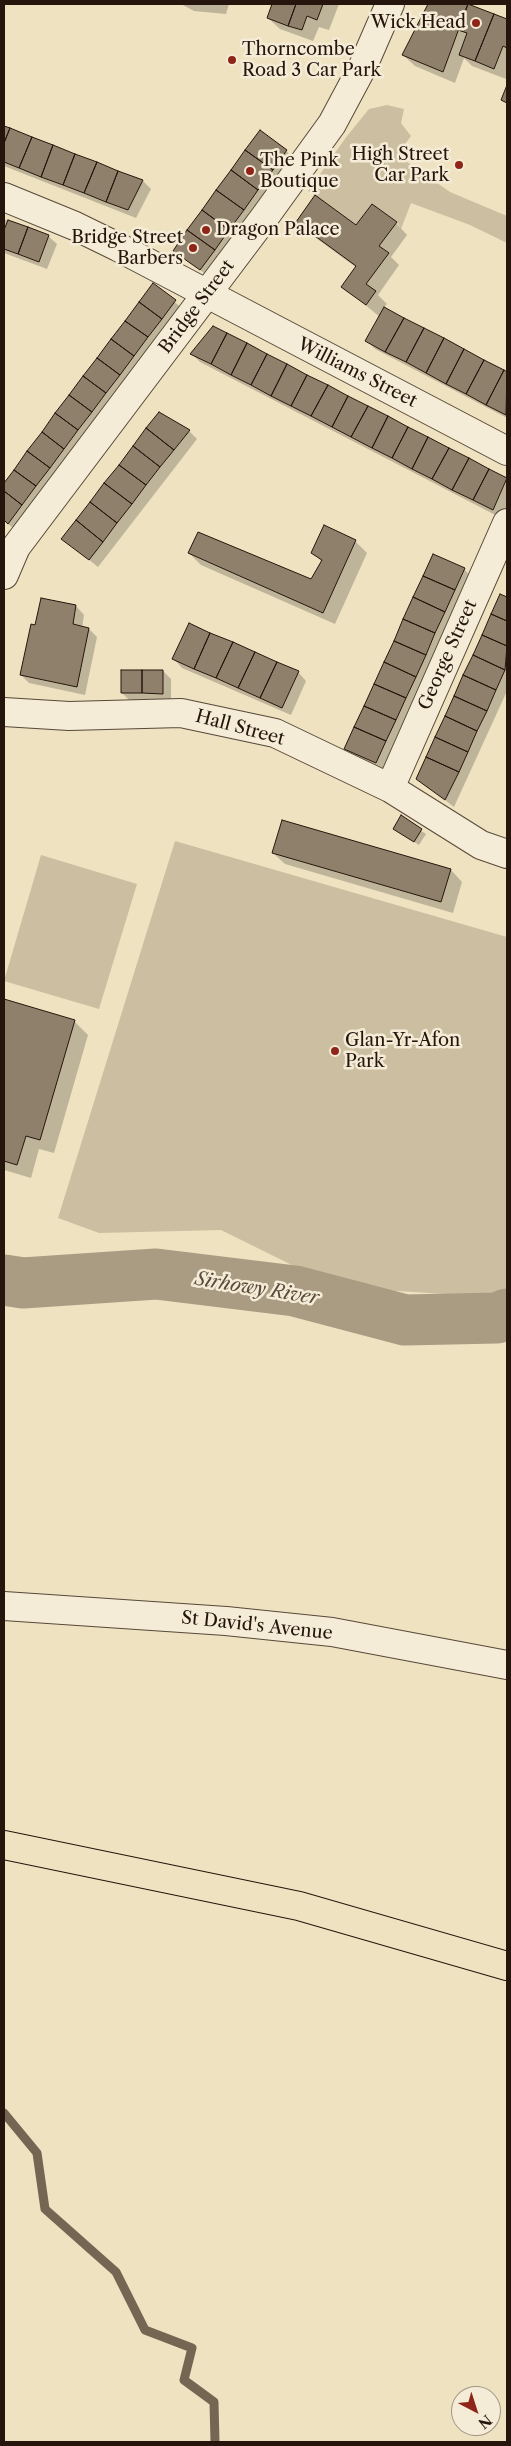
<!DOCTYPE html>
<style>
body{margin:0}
#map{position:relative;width:511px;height:2446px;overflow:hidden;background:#eee2c0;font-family:"Libre Caslon Text",serif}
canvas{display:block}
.frame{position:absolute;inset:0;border:5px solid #26150c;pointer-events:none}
.north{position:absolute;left:451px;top:2386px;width:50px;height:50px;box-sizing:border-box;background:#f4ecd6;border:1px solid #a29685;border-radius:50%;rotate:140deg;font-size:14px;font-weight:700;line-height:20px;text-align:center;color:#26150c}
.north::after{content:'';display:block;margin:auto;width:18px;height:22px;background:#8f2418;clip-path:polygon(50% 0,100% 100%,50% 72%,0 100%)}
</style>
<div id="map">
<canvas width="511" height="2446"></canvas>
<div class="frame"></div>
<div class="north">N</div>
</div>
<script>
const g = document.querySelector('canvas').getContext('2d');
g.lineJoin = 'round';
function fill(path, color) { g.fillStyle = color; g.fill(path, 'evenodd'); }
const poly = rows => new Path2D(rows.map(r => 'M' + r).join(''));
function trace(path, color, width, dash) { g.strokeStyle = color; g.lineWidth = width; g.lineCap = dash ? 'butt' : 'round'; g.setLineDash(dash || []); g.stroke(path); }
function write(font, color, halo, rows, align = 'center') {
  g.font = font + ' "Libre Caslon Text",serif'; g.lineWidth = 5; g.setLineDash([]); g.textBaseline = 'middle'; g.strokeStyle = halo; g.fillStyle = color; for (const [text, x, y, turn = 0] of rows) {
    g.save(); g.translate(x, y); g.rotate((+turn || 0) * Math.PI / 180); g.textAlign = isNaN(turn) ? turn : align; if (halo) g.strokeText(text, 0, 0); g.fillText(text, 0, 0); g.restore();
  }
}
fill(poly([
 [387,105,404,109,401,123,411,136,397,155,450,192,507,216,507,243,470,225,411,203,401,229,397,222,372,204,356,225,308,191,347,136,369,109],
 [175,841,507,937,507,1298,382,1290,312,1275,221,1230,99,1233,58,1218],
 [41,855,137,884,99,1009,4,981]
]), '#ccbfa1');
fill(poly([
 [181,4,229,4,226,14,194,11],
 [274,4,339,4,329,30,319,27,313,41,280,29,268,18],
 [430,4,461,4,507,21,506,79,472,66,464,58,455,83,415,66,403,55],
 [4,127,143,181,151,189,136,218,4,166],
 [286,151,295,159,209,277,175,250],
 [4,219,48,236,57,244,47,269,4,253],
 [297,221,357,227,396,223,407,235,391,257,399,265,378,295,387,304,383,308,507,373,507,418,375,349,367,341,380,317,343,287,357,268,309,233],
 [154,285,183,309,17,531,4,521,4,485],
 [214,327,507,479,507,506,501,518,200,362,192,354],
 [189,431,197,439,98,567,63,539],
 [325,527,355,541,367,553,335,624,201,565,189,553,312,581,322,562,313,553],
 [464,569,472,578,385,770,354,757,346,749],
 [501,595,507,598,507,691,454,807,418,779],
 [42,599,76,606,84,615,82,628,89,629,97,637,85,695,29,683,21,675],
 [174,659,298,672,306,681,291,715,182,668],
 [163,671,171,679,171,702,130,701,122,693],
 [401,817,426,834,419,845,394,829],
 [273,853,451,870,462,882,453,913,285,864],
 [4,1001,74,1021,88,1035,54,1153,39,1149,31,1178,4,1170]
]), '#0003');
trace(poly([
 [4,2113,37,2153,45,2209,116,2272,145,2330,192,2348,184,2380,214,2402,215,2442]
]), '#756653', 9);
trace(poly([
 [4,1280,23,1283,156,1274,295,1291,405,1320,497,1318,507,1314]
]), '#aa9c83', 51);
const building = poly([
 [272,4,296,4,288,26,267,18,272,4],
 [296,4,323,4,317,20,307,16,302,30,288,26,296,4],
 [428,4,468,4,443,72,402,55,428,4],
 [468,4,494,14,475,61,459,55,467,33,458,30,468,4],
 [494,14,507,19,507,48,503,46,494,69,475,61,494,14],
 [507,85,507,103,501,100,507,85],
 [4,126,10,128,4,143,4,126],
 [10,128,32,137,19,168,4,162,4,143,10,128],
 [260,130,287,150,273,170,245,150,260,130],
 [32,137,53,145,41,177,19,168,32,137],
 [53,145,75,154,63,185,41,177,53,145],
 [245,150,273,170,258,190,231,170,245,150],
 [75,154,97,162,84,193,63,185,75,154],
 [97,162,118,171,106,202,84,193,97,162],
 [231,170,258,190,244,210,216,190,231,170],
 [118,171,143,180,128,210,106,202,118,171],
 [216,190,244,210,229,230,202,210,216,190],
 [315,195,356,225,372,204,397,222,379,246,389,253,366,284,376,291,366,305,341,287,356,266,296,222,315,195],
 [202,210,229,230,215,250,187,230,202,210],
 [8,220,28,227,18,254,4,249,4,230,8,220],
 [28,227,49,235,39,262,18,254,28,227],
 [187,230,215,250,200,270,173,251,187,230],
 [153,283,176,300,162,319,139,302,153,283],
 [139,302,162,319,148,337,125,321,139,302],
 [384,307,404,318,385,352,365,341,384,307],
 [404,318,424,328,406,362,385,352,404,318],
 [125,321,148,337,134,356,111,339,125,321],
 [213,326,227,333,211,364,190,354,213,326],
 [424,328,444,338,426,373,406,362,424,328],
 [227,333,247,343,231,375,211,364,227,333],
 [444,338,464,349,446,384,426,373,444,338],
 [111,339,134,356,120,375,97,358,111,339],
 [247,343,267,354,251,385,231,375,247,343],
 [464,349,484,360,466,394,446,384,464,349],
 [267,354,287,364,271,396,251,385,267,354],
 [97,358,120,375,106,393,83,376,97,358],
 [484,360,504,370,486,405,466,394,484,360],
 [287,364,307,375,291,406,271,396,287,364],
 [504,370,507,372,506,415,486,405,504,370],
 [307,375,328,385,311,416,291,406,307,375],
 [83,376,106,393,92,412,69,395,83,376],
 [328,385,348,396,332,427,311,416,328,385],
 [69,395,92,412,78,430,55,413,69,395],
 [348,396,368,406,351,437,332,427,348,396],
 [368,406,388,416,372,448,351,437,368,406],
 [159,412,190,430,174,450,146,428,159,412],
 [55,413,78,430,64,449,42,432,55,413],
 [388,416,408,427,392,458,372,448,388,416],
 [408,427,428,437,412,469,392,458,408,427],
 [146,428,174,450,160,467,133,446,146,428],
 [42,432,64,449,50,468,27,451,42,432],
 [428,437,449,448,432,479,412,469,428,437],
 [133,446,160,467,146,485,119,465,133,446],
 [449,448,469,458,452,490,432,479,449,448],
 [27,451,50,468,36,486,14,470,27,451],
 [469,458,489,469,473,500,452,490,469,458],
 [119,465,146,485,132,504,104,483,119,465],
 [489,469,507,478,493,510,473,500,489,469],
 [14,470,36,486,22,505,4,491,4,483,14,470],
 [104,483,132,504,117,523,90,502,104,483],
 [4,491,22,505,8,524,4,520,4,491],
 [90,502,117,523,103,542,76,520,90,502],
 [76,520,103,542,89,560,61,539,76,520],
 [324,525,356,540,323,613,188,553,198,532,311,579,322,560,311,553,324,525],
 [433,554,465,568,455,590,423,576,433,554],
 [423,576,455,590,445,612,413,597,423,576],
 [500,594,507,597,507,621,491,614,500,594],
 [413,597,445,612,435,633,403,619,413,597],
 [41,598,76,605,73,624,89,628,77,687,20,675,31,624,35,625,41,598],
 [491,614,507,621,507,646,482,635,491,614],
 [403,619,435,633,426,655,394,641,403,619],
 [189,623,210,633,194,669,172,659,189,623],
 [210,633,233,642,216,678,194,669,210,633],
 [482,635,507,646,505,670,473,655,482,635],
 [394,641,426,655,416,677,384,662,394,641],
 [233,642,255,652,238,688,216,678,233,642],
 [255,652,277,662,260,698,238,688,255,652],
 [473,655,505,670,496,690,463,675,473,655],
 [277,662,299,671,282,708,260,698,277,662],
 [384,662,416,677,406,698,374,684,384,662],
 [121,670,142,670,142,693,121,693,121,670],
 [142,670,163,670,163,694,142,693,142,670],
 [463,675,496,690,487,711,454,696,463,675],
 [374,684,406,698,396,720,364,706,374,684],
 [454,696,487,711,477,731,445,716,454,696],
 [364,706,396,720,386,741,354,727,364,706],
 [445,716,477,731,468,752,435,737,445,716],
 [354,727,386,741,376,763,344,749,354,727],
 [435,737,468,752,459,772,426,757,435,737],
 [426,757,459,772,445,800,416,779,426,757],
 [401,815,422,829,414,842,393,829,401,815],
 [282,820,451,869,441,902,272,853,282,820],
 [4,999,75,1020,40,1140,26,1136,17,1165,4,1161,4,999]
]);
fill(building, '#8e806a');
trace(building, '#26150c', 1);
const minor = poly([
 [4,197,75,226,118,247,507,451],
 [4,575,16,547,264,218,332,124,363,66,390,4],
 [4,712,69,716,181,713,275,733,390,788,481,845,507,854],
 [390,788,507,523],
 [4,1606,226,1621,332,1632,507,1665]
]);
const major = poly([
 [4,1845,299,1906,507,1966]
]);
trace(minor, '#584839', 30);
trace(major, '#26150c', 30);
trace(minor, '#f4ecd6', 28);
trace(major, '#eee2c0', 28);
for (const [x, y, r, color] of [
 [476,23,5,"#8f2418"],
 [232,60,5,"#8f2418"],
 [459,165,5,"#8f2418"],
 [250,171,5,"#8f2418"],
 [206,230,5,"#8f2418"],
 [193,248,5,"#8f2418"],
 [335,1051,5,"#8f2418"]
]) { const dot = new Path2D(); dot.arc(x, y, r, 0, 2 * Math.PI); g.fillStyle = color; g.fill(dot); trace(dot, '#f4ecd6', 2); }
write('18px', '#26150c', '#f4ecd6', [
 ["Wick Head",466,23,"right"],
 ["Thorncombe",242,50],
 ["Road 3 Car Park",242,71],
 ["High Street",449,155,"right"],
 ["Car Park",449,176,"right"],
 ["The Pink",260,161],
 ["Boutique",260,182],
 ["Dragon Palace",216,230],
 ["Bridge Street",183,238,"right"],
 ["Barbers",183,259,"right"],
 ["Glan-Yr-Afon",345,1041],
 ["Park",345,1062]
], 'left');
write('18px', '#26150c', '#f4ecd6', [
 ["Bridge Street",197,307,-53],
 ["Williams Street",357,373,27],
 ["George Street",448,655,-66],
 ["Hall Street",240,728,15],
 ["St David's Avenue",257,1626,6]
]);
write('italic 19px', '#5b4b3c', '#f4ecd6', [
 ["Sirhowy River",257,1289,9]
]);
</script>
